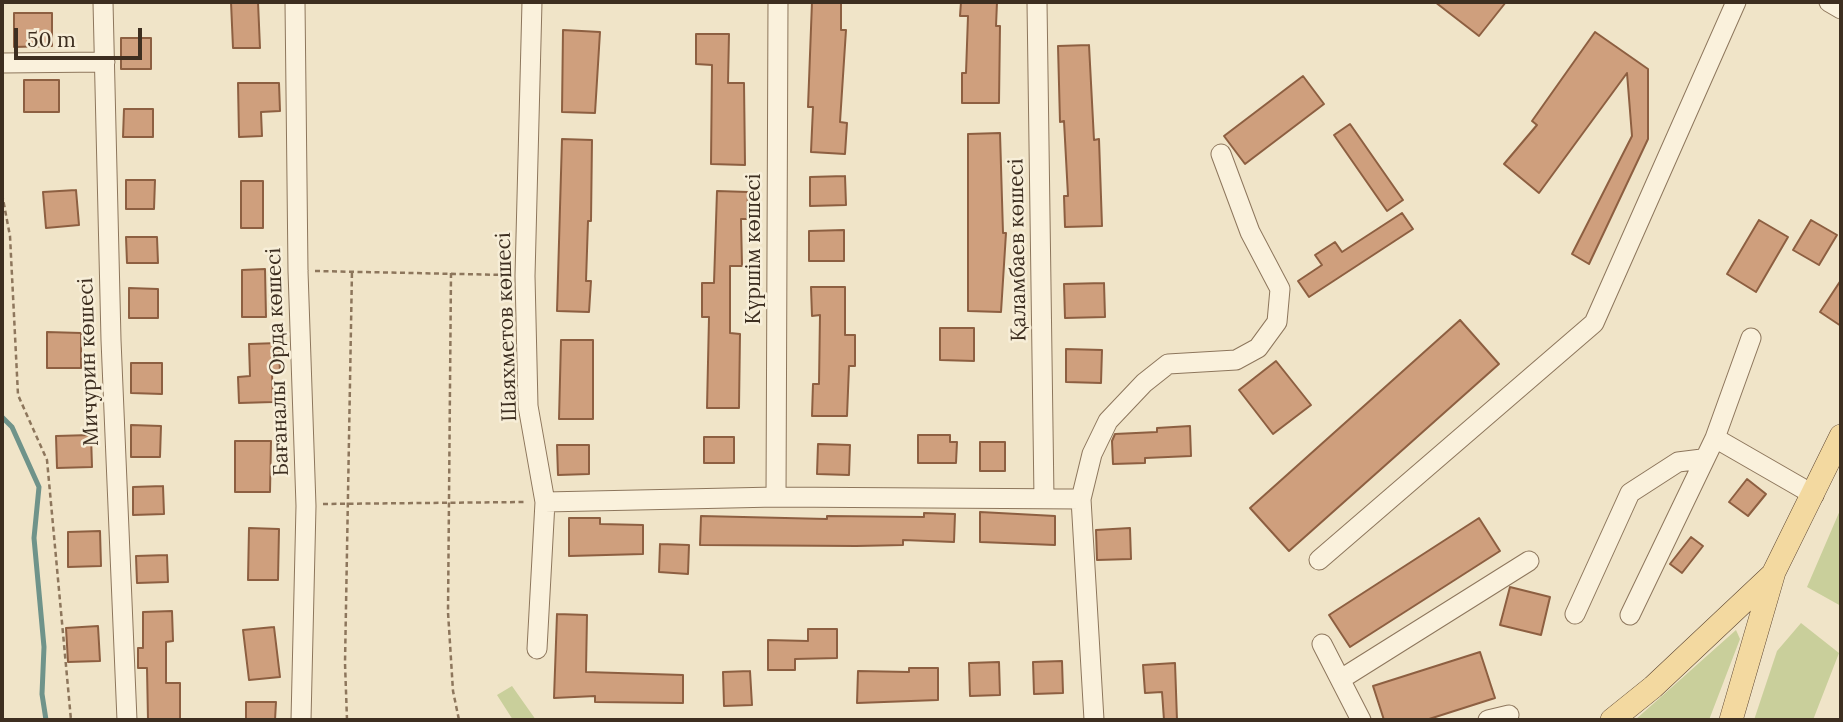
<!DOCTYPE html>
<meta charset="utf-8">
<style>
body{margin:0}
#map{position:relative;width:1843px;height:722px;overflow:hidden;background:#f0e4c8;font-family:Lora,serif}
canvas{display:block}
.frame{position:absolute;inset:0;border:4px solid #3d2e20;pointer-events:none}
.scale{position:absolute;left:14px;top:28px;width:128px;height:32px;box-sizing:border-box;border:4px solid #3d2e20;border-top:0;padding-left:9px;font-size:21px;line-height:24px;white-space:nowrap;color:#3d2e20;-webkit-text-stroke:5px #f7eed8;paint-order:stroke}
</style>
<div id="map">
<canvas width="1843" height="722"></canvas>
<div class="frame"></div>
<div class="scale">50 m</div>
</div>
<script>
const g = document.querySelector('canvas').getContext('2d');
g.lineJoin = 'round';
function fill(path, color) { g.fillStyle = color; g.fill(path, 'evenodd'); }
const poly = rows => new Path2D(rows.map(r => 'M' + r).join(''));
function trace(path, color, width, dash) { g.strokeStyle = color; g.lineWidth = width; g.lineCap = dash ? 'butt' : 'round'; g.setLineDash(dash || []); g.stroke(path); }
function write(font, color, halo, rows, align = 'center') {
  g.font = font + ' Lora,serif'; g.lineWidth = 5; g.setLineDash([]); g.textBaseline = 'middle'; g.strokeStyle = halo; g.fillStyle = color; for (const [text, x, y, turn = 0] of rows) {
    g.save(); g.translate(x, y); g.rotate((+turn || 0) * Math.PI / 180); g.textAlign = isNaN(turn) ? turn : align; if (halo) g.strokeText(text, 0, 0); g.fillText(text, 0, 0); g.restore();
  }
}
fill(poly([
 [1841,508,1841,606,1807,587],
 [1801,623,1839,653,1813,720,1754,720,1777,651],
 [1736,630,1740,639,1709,720,1635,720],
 [512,686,536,720,513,720,497,695]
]), '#c9cf9b');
trace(poly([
 [2,417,12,427,39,487,34,538,44,647,42,694,46,720]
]), '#6f938a', 5);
const building = poly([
 [231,2,258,2,260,48,233,48,231,2],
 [812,2,841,2,841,30,846,30,840,122,847,123,845,154,811,152,813,107,808,107,812,2],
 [961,2,997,2,996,26,1000,26,999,103,962,103,962,73,966,73,968,16,960,16,961,2],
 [1435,2,1506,2,1479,36,1435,2],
 [14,13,52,13,52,46,14,47,14,13],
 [563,30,600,32,595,113,562,112,563,30],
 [1595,32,1648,69,1648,139,1589,264,1572,254,1632,136,1627,73,1539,193,1504,164,1537,125,1532,121,1595,32],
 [696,34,729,34,728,83,744,83,745,165,711,164,712,65,696,64,696,34],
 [121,38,151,38,151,69,121,69,121,38],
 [1089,45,1094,140,1099,139,1102,226,1065,227,1064,196,1068,196,1064,121,1060,122,1058,46,1089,45],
 [1303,76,1324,104,1245,164,1224,136,1303,76],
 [24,80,59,80,59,112,24,112,24,80],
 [238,83,279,83,280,111,261,112,262,136,239,137,238,83],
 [124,109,153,109,153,137,123,137,124,109],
 [1350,124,1403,200,1387,211,1334,135,1350,124],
 [1000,133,1003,233,1006,233,1001,312,968,311,968,134,1000,133],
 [562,139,592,140,591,221,588,221,586,281,591,281,589,312,557,311,562,139],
 [845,176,846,205,810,206,810,177,845,176],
 [126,180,155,180,154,209,126,209,126,180],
 [241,181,263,181,263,228,241,228,241,181],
 [76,190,79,225,46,228,43,192,76,190],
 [717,191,748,192,747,219,741,219,742,266,730,266,730,333,740,334,739,408,707,408,709,317,702,317,702,283,714,283,717,191],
 [1402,213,1413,229,1309,297,1298,281,1322,265,1315,255,1335,242,1342,252,1402,213],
 [1759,220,1788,237,1756,292,1727,274,1759,220],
 [1811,220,1837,235,1819,265,1793,250,1811,220],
 [844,230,844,261,809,261,809,231,844,230],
 [126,237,157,237,158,263,127,263,126,237],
 [265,269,266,317,242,317,242,270,265,269],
 [1841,280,1841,326,1820,312,1841,280],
 [1104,283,1105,317,1065,318,1064,284,1104,283],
 [811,287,845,287,845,335,855,335,855,366,849,366,847,416,812,416,813,384,819,384,820,315,812,316,811,287],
 [129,288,158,289,158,318,129,318,129,288],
 [1460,320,1499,364,1289,551,1250,508,1460,320],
 [940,328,974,328,974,361,940,360,940,328],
 [47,332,81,333,81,368,47,368,47,332],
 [561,340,593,340,593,419,559,419,561,340],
 [279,343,280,374,272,374,273,402,239,403,238,377,250,376,249,344,279,343],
 [1066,349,1102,350,1101,383,1066,382,1066,349],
 [1276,361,1311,405,1273,434,1239,390,1276,361],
 [131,363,162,363,162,394,131,393,131,363],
 [131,425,161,426,160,457,131,457,131,425],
 [1190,426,1191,456,1145,458,1145,463,1113,464,1112,441,1115,434,1157,432,1157,428,1190,426],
 [91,435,92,467,57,468,56,436,91,435],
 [918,435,950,435,950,442,957,442,956,463,918,463,918,435],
 [704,437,734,437,734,463,704,463,704,437],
 [235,441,271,441,270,492,235,492,235,441],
 [980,442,1005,442,1005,471,980,471,980,442],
 [818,444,850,445,849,475,817,474,818,444],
 [557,445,589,445,589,474,558,475,557,445],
 [1747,479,1766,494,1748,516,1729,502,1747,479],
 [163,486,164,514,133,515,133,487,163,486],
 [980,512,1055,516,1055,545,980,542,980,512],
 [924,513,955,514,954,542,903,540,903,545,856,546,700,545,701,516,827,519,827,516,924,517,924,513],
 [569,518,600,518,600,524,643,525,643,554,569,556,569,518],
 [1479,518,1500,551,1350,647,1329,615,1479,518],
 [249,528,279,529,278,580,248,580,249,528],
 [1130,528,1131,559,1097,560,1096,530,1130,528],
 [100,531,101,566,68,567,68,532,100,531],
 [1691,537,1703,546,1682,573,1670,564,1691,537],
 [660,544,689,545,688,574,659,572,660,544],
 [167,555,168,582,137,583,136,556,167,555],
 [1510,587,1550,597,1541,635,1500,625,1510,587],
 [172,611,173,641,166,642,166,683,180,683,180,720,148,720,147,668,138,668,138,648,143,648,143,612,172,611],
 [557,614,587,615,586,672,683,675,683,703,595,702,595,696,554,698,557,614],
 [98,626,100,661,68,662,66,628,98,626],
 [274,627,280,677,249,680,243,630,274,627],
 [808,629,837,629,837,658,795,659,795,670,768,670,768,640,808,641,808,629],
 [1480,652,1495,698,1426,720,1384,720,1373,686,1480,652],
 [1062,661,1063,693,1034,694,1033,662,1062,661],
 [999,662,1000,695,970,696,969,663,999,662],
 [1175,663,1177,720,1164,720,1162,692,1145,693,1143,665,1175,663],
 [909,668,938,668,938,700,857,703,858,671,909,672,909,668],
 [750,671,752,705,724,706,723,672,750,671],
 [246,702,276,702,275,720,246,720,246,702]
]);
fill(building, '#cf9f7d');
trace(building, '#8d5f41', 2);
const minor = poly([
 [103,2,111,340,127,720],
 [295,2,298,271,306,506,301,720],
 [532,2,525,276,528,406,545,502,537,649],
 [1037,2,1044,498],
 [1829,2,1841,9],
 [2,63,105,62],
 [1715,438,1751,338],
 [776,497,778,2],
 [1081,499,1092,454,1108,421,1144,383,1168,364,1236,360,1258,348,1277,322,1280,289,1250,232,1221,154],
 [545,502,776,497,1081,499,1094,720],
 [1319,560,1594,323,1736,2],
 [1575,614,1630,493,1678,462,1702,459],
 [1630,615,1715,438,1814,495],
 [1322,644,1361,720],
 [1341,679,1529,561],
 [1488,720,1509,715]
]);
const major = poly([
 [1612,720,1653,687,1772,575],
 [1731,720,1774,572,1841,436]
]);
trace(minor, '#8d765c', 21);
trace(major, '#5b4430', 24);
trace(poly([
 [2,194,10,236,18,395,47,460,71,720],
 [315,271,508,275],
 [451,273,448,612,453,691,459,720],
 [323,504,526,502],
 [347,720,345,663,352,270]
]), '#8d765c', 2.5, [5, 3.5]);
trace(minor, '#faf1dc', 19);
trace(major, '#f3d9a0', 23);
write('21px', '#3d2e20', '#f7eed8', [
 ["Күршім көшесі",754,249,-90],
 ["Қаламбаев көшесі",1018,250,-91],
 ["Шаяхметов көшесі",507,327,-92],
 ["Мичурин көшесі",89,362,-92],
 ["Бағаналы Орда көшесі",278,362,-92]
]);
</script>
